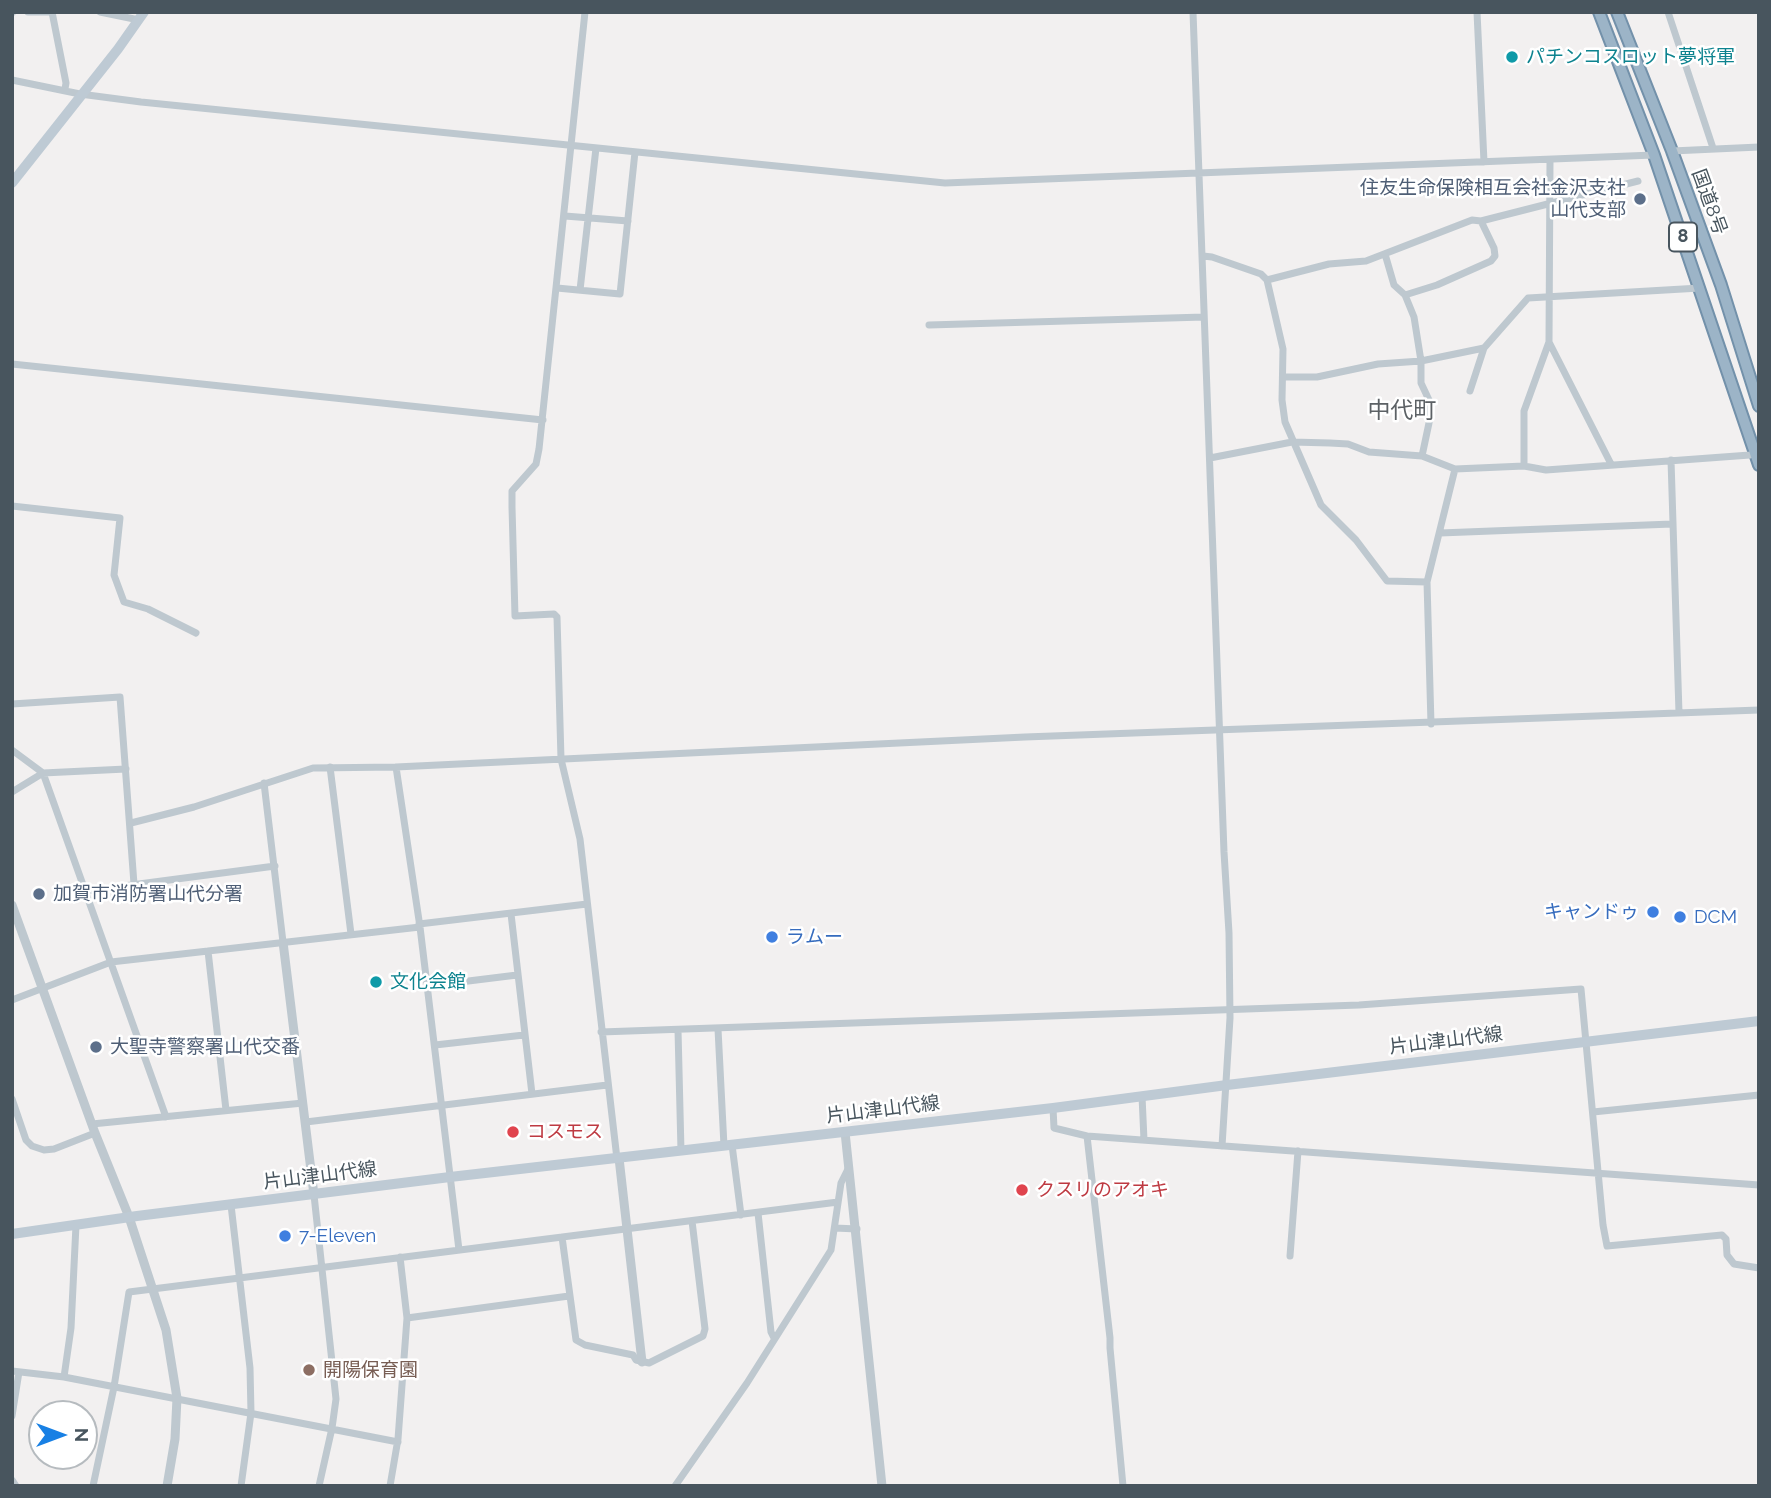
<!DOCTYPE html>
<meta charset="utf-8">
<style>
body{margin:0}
#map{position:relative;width:1771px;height:1498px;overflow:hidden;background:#f2f0f0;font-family:Raleway,sans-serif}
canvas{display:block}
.frame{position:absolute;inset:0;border:14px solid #48555e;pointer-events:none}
.north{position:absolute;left:28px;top:1400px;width:70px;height:70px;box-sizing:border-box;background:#fff;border:2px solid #b6bbbf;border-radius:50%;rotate:90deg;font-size:19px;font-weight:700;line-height:28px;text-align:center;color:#48555e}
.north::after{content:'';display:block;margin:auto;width:24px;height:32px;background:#1880e4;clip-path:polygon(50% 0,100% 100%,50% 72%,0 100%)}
</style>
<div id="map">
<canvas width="1771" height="1498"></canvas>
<div class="frame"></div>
<div class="north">N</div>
</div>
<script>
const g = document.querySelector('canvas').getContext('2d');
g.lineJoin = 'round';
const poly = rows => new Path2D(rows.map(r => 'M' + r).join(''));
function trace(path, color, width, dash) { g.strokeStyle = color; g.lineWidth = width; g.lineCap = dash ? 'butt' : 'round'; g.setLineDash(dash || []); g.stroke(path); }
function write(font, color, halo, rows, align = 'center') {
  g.font = font + ' Raleway,"Noto Sans JP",sans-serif'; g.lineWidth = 5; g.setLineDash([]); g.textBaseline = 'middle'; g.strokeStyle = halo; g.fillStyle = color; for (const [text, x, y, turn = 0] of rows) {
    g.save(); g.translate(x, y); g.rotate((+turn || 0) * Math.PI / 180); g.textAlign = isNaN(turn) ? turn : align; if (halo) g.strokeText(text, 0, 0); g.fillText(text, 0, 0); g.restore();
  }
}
const trunk = poly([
 [1599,12,1654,155,1759,465],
 [1617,12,1672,151,1721,285,1759,406]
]);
trace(trunk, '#7391aa', 14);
trace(poly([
 [28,12,52,12],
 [52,12,66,83,65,89],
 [100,12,139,20],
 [585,12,539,449,536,464,512,491,512,507,515,616,554,614,557,617,561,759,580,839,617,1159],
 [1193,12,1224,852,1229,933,1230,1018,1222,1146],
 [1477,12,1484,162],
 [1668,12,1713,148],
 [12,13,13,12],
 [12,80,80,94,141,102,945,183,1654,155],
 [1672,151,1759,147],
 [1550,160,1549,342,1611,464],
 [565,216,628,221],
 [1385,254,1394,285,1405,295,1414,317,1421,361,1421,383,1429,400,1429,423,1422,456],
 [1203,256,1212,257,1261,274,1267,280,1283,349,1282,400,1285,422,1321,505,1356,540,1387,581,1427,582],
 [1267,280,1329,264,1366,261,1472,220,1481,221,1638,181],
 [557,288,620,294,635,152],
 [580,290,596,148],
 [1405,295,1437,285,1491,261,1495,256,1494,248,1481,221],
 [929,325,1204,317],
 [12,364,543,420],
 [1283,377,1317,377,1378,364,1421,361,1484,348,1528,298,1700,288],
 [1470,391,1484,348],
 [1210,458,1292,442,1330,443,1348,444,1369,452,1422,456,1455,469,1524,466,1546,470,1750,455,1759,452],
 [1671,460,1679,713],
 [1524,466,1524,411,1549,342],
 [12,506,120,518,114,575,124,602,148,609,196,633],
 [1440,533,1672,524],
 [12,704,120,697,134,884],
 [1431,724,1427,582,1455,469],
 [12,750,43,773,166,1117],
 [330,767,351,934],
 [396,767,420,927,459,1250],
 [264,783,283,942],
 [12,792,43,773,126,769],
 [131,823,194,807,313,768,396,767,1025,737,1759,710],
 [86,891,275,866],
 [511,914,532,1094],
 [419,924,587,904],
 [208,951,226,1110],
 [428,986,517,975],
 [12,1000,111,962,420,927],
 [718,1029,724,1146],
 [678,1030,681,1151],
 [601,1032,1359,1005,1581,989,1603,1225,1607,1246,1722,1235,1726,1239,1727,1255,1734,1264,1759,1268],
 [435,1045,524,1035],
 [1142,1096,1144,1140],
 [12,1099,26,1140,32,1146,44,1150,54,1149,95,1133],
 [1053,1108,1054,1128,1087,1136,1759,1185],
 [1593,1112,1759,1095],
 [306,1122,607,1085],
 [92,1124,303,1103],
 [1087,1136,1110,1338,1110,1348,1123,1486],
 [732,1145,741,1215],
 [314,1195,336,1399,332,1428,319,1486],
 [231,1205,250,1368,251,1413,241,1486],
 [758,1213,771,1332,774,1338],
 [835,1228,857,1229],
 [562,1237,576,1340,585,1345,633,1355,636,1360,649,1363,703,1336,705,1329,692,1221],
 [1290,1256,1298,1151],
 [407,1318,569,1296],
 [12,1371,64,1377,398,1442],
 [64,1377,71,1328,76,1225],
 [12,1416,19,1372],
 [12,1480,16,1486],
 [93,1486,114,1387,129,1292,838,1202],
 [390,1486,398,1439,407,1318,400,1257],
 [675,1486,747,1383,831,1250,841,1183,848,1169]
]), '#bec8cf', 7);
trace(poly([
 [12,905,95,1133,129,1217,166,1330,177,1398,175,1439,167,1486],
 [283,942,314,1195],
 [845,1132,882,1486],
 [619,1158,642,1362]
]), '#bec8cf', 9);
trace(poly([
 [12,183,118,49,144,12],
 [12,1234,137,1216,450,1177,1053,1108,1227,1085,1759,1021]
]), '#becad4', 10);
trace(trunk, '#9cb4c7', 10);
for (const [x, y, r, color] of [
 [1512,57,7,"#0f9aa8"],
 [1640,199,7,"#5c6f8a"],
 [39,894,7,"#5c6f8a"],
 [1653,912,7,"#3f7fe0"],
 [1680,917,7,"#3f7fe0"],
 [772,937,7,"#3f7fe0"],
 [376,982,7,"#0f9aa8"],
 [96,1047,7,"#5c6f8a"],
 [513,1132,7,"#e0444e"],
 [1022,1190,7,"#e0444e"],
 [285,1236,7,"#3f7fe0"],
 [309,1370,7,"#8d6e63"]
]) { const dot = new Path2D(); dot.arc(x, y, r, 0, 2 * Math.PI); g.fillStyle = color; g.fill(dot); trace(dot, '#fff', 2.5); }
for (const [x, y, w] of [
 [1683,237,28]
]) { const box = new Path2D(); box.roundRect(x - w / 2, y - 14.5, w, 29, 5); g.fillStyle = '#fff'; g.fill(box); trace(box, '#48555e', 2); }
write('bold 18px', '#48555e', null, [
 ["8",1683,237]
]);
write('19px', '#0d838f', '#fff', [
 ["パチンコスロット夢将軍",1526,57],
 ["文化会館",390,982]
], 'left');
write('19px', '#4e5e75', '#fff', [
 ["住友生命保険相互会社金沢支社",1626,188,"right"],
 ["山代支部",1626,210,"right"],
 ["加賀市消防署山代分署",53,894],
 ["大聖寺警察署山代交番",110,1047]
], 'left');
write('19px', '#48555e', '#fff', [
 ["国道8号",1709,202,70],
 ["片山津山代線",1446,1041,-7],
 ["片山津山代線",883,1110,-7],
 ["片山津山代線",320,1176,-7]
]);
write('19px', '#366cbe', '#fff', [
 ["キャンドゥ",1639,912,"right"],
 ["DCM",1694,917],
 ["ラムー",786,937],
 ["7-Eleven",299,1236]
], 'left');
write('19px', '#be3a42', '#fff', [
 ["コスモス",527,1132],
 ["クスリのアオキ",1036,1190]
], 'left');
write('19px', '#785e54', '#fff', [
 ["開陽保育園",323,1370]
], 'left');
write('23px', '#5c6165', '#fff', [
 ["中代町",1402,411]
]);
</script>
